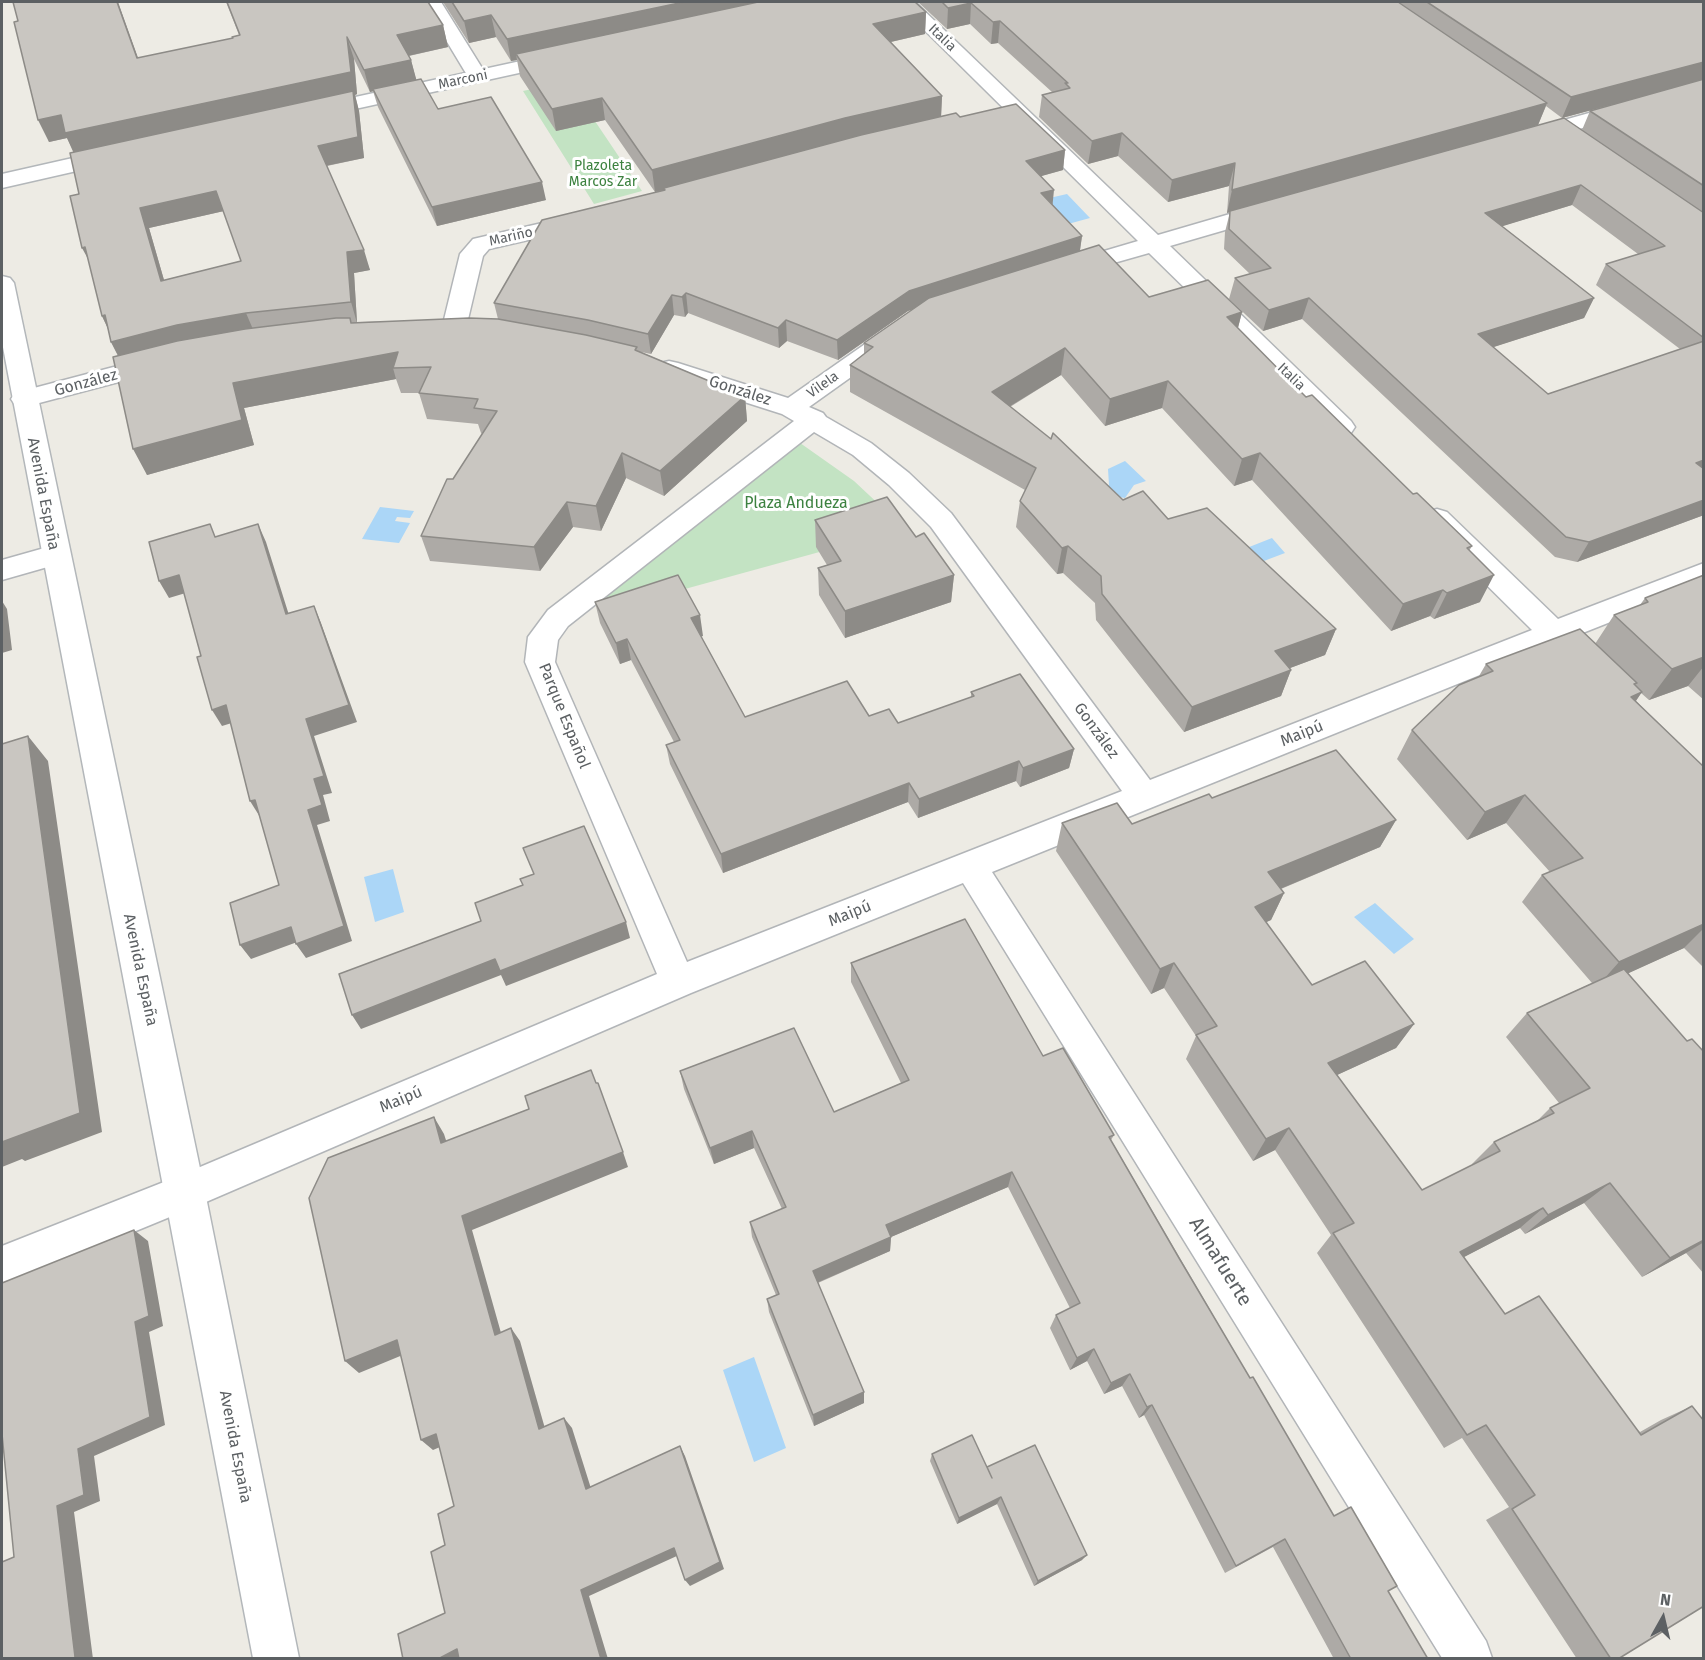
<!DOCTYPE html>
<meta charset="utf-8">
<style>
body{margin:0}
#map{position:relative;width:1705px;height:1660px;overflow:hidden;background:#edebe4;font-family:"Fira Sans",sans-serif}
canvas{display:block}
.frame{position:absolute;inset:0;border:3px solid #5c6063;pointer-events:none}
.north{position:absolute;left:1633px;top:1588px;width:60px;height:60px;-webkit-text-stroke:4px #fff;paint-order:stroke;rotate:8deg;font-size:16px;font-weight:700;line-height:24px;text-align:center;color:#5c6063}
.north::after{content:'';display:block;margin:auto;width:21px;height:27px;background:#5c6063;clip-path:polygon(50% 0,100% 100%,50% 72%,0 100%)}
</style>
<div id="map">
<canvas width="1705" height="1660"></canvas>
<div class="frame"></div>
<div class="north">N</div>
</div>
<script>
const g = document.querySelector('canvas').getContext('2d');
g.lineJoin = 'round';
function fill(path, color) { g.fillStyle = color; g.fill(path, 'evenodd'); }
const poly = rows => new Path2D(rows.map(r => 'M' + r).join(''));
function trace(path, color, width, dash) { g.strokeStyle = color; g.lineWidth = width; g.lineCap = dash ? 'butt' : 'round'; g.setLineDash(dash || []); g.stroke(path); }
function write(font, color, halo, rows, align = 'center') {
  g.font = font + ' "Fira Sans",sans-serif'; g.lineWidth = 6; g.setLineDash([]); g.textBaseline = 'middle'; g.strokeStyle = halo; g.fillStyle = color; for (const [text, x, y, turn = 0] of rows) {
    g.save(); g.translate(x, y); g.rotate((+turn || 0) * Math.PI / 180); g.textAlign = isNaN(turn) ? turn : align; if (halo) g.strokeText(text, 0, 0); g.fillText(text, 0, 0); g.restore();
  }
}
fill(poly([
 [568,81,642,191,594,204,523,91],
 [793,438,854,481,900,524,834,548,634,603,603,599]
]), '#c3e3c3');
fill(poly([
 [1067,194,1090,218,1068,224,1045,199],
 [1125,461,1146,481,1134,485,1125,498,1102,494,1109,485,1108,469],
 [380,507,414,511,410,518,397,517,395,521,410,523,399,543,362,539],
 [1272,538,1285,553,1248,567,1234,553],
 [393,869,404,912,375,922,364,877],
 [1375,903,1414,939,1394,954,1354,917],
 [754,1357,786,1448,754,1462,723,1370]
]), '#abd6f7');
const minor = poly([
 [423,2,441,2,487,76,484,80,470,80,423,2],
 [896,2,915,2,1158,235,1264,204,1272,202,1280,204,1283,209,1280,214,1170,246,1351,421,1355,427,1351,433,1342,436,1333,433,1149,253,1068,276,1060,274,1056,269,1060,264,1138,241,896,2],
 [1704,81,1704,94,1529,143,1521,142,1518,137,1521,132,1704,81],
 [581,214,589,216,592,221,589,226,489,249,483,256,465,332,462,337,453,340,444,337,441,332,460,254,473,239,581,214],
 [887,332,896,335,899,340,896,345,809,407,823,413,826,417,871,443,909,473,951,513,1150,780,1532,630,1427,526,1423,519,1427,512,1437,509,1447,512,1558,619,1704,563,1704,585,1575,636,1583,647,1579,655,1568,658,1557,655,1549,647,992,872,1486,1641,1492,1658,1442,1658,963,883,691,993,199,1205,2,1286,2,1246,174,1178,657,974,525,662,528,637,548,610,794,421,782,414,660,375,656,369,660,363,669,361,678,363,788,398,878,335,887,332],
 [814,432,853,455,889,485,931,527,1122,791,687,962,555,662,558,640,568,626,814,432],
 [159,355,168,357,172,363,168,369,24,407,15,405,11,399,15,393,159,355],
 [55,545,65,548,69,555,65,562,2,580,2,560,55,545]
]);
const secondary = poly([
 [562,52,569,54,572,58,569,62,314,118,307,116,304,112,307,108,314,106,562,52],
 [117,148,125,150,128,155,125,160,2,188,2,174,117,148],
 [2,276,10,278,14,283,205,1192,299,1658,253,1658,2,342,2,276]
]);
trace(minor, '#b2b5b8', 3);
trace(secondary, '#b3b7ba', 3);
fill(minor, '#fff');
fill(secondary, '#fff');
fill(poly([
 [226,2,443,25,448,47,409,56,411,60,416,80,438,109,546,200,437,226,378,107,373,91,370,92,354,59,357,94,355,95,359,111,364,158,327,166,370,270,354,273,357,322,498,319,494,303,664,191,655,192,605,120,556,131,520,76,517,60,511,61,496,37,469,43,443,2,915,2,926,12,925,34,891,42,942,96,941,116,960,117,1065,150,1063,170,1041,176,1053,205,1082,236,1080,251,1149,297,1242,312,1238,328,1306,397,1413,494,1472,546,1469,551,1480,602,1434,619,1430,616,1391,631,1252,480,1234,486,1162,408,1105,426,1061,375,1010,407,1123,500,1168,519,1336,629,1325,655,1290,668,1291,670,1281,696,1184,732,1096,620,1095,603,1063,573,1057,574,1016,527,1020,501,1025,490,850,392,850,365,864,354,864,343,913,309,908,311,838,360,787,341,779,348,688,313,685,317,674,315,651,354,641,352,745,396,747,421,664,496,626,478,601,531,573,527,540,571,430,561,421,536,453,479,482,434,481,433,478,424,427,419,419,393,401,393,396,379,244,408,254,445,147,475,118,356,111,342,108,329,102,316,79,194,74,152,67,138,49,142,18,21,138,58,233,38,239,35],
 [224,211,241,261,164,280,149,228],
 [918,2,1704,2,1704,515,1577,562,1555,557,1302,319,1263,331,1229,299,1235,278,1250,274,1224,249,1225,232,1230,212,1227,213,1229,186,1168,202,1118,156,1088,164,1039,117,1042,95,1052,92,998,43,991,44,970,24,947,29],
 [1655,93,1590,111,1582,130,1358,176,1538,125,1546,106,1562,118],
 [1572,205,1638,254,1606,264,1596,285,1680,349,1548,394,1493,347,1584,318,1594,298,1502,226],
 [815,520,916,537,954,575,951,602,845,638,819,595,818,568,827,565,816,547],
 [1704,575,1704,700,1688,686,1649,700,1641,693,1636,701,1704,767,1704,968,1684,948,1628,973,1687,1041,1704,1052,1704,1274,1686,1253,1642,1277,1584,1203,1525,1234,1520,1228,1464,1257,1505,1314,1640,1432,1661,1420,1692,1406,1618,1659,1577,1659,1486,1520,1509,1507,1462,1438,1444,1448,1317,1253,1331,1235,1275,1150,1253,1161,1186,1059,1196,1036,1164,988,1151,994,1056,851,1062,823,1132,824,1212,798,1396,820,1380,847,1281,889,1284,893,1271,920,1266,922,1312,985,1414,1024,1396,1048,1337,1075,1422,1190,1473,1165,1472,1164,1494,1142,1535,1123,1550,1108,1559,1103,1506,1037,1527,1013,1592,983,1522,902,1542,875,1550,872,1506,823,1467,840,1397,759,1412,730,1479,676,1486,664,1595,644,1614,615,1640,605,1645,598],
 [595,602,703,636,701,636,745,717,869,716,898,723,971,697,971,692,1074,749,1069,768,1020,787,1016,781,918,818,908,802,723,873,670,764,666,745,674,742,631,660,620,664,600,623],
 [851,963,1043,1056,1114,1135,1111,1140,1250,1378,1334,1516,1388,1591,1428,1659,1334,1659,1273,1547,1225,1573,1144,1415,1139,1418,1122,1386,1104,1394,1087,1361,1070,1370,1050,1328,1056,1315,1070,1308,1008,1187,891,1237,890,1251,818,1283,864,1392,864,1403,814,1426,769,1312,767,1299,776,1295,752,1237,750,1222,782,1209,754,1148,714,1164,684,1089,680,1071,834,1112,901,1083,851,982],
 [932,1454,987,1467,1082,1560,1034,1586,997,1504,957,1524,930,1461]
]), '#adaaa6');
fill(poly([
 [117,2,118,2,146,80,137,58],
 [684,2,786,2,516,54,517,60,511,61,507,39],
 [971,3,970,24,947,29,948,8],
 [926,12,925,34,873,46,873,24],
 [491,15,496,37,469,43,464,21],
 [1000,21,998,43,991,44,993,22],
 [443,25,448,47,403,57,397,35],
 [347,37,354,59,357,94,355,95,359,111,364,158,325,166,75,156,67,138,49,142,38,120],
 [411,60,417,82,370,92,364,70],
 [1704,62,1704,80,1562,118,1571,97],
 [942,96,941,118,664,188,664,190,655,192,652,170,845,118],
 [602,98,605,120,556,131,552,109],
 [1547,103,1538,125,1227,213,1232,190],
 [1122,133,1118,156,1088,164,1092,141],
 [1065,150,1063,170,1024,181,1026,161],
 [1235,163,1229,186,1168,202,1172,180],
 [542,182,546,200,437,226,432,207],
 [1581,185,1572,205,1477,234,1485,213],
 [1054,190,1052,210,1041,193],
 [216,191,224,211,149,228,170,301,161,281,140,208],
 [1082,236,1079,256,908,311,838,360,837,340,909,291],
 [85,247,93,268,82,248],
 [364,250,370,270,354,273,357,323,351,302,347,252],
 [686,293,688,313,685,317,682,297],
 [672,295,674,315,651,354,648,334],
 [1309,298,1302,319,1263,331,1269,310],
 [1594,298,1584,318,1469,355,1478,334],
 [1242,312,1235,339,1227,317],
 [246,313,255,334,122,363,111,342,177,325],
 [105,315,112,337,102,316],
 [786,320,787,341,779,348,778,328],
 [1065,348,1061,375,989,419,992,392],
 [398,352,393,368,396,379,244,408,254,445,147,475,133,449,233,383],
 [1168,381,1162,408,1105,426,1110,399],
 [745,396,747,421,664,496,660,471],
 [622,453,626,478,601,531,596,506],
 [1260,453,1252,480,1234,486,1242,459],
 [1704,460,1704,476,1696,463],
 [1704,500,1704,515,1577,562,1589,542],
 [567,502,573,527,540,571,534,547],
 [258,524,266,542,294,631,286,614],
 [1068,546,1063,573,1057,574,1062,548],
 [179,575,189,592,169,598,159,581],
 [954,575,951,602,845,638,845,611],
 [1494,575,1480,602,1434,619,1447,593],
 [1443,590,1430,616,1391,631,1403,604],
 [2,601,7,609,12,650,2,653],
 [314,606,321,623,357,722,314,736,332,793,323,795,330,821,317,825,352,941,306,958,296,944,308,810,314,779,306,719],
 [700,615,703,636,694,639,691,618],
 [1336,629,1325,655,1266,677,1275,651],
 [627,639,631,660,620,664,616,643],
 [1704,657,1704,666,1688,686,1649,700,1672,669],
 [1291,670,1281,696,1184,732,1192,707],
 [1642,692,1621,722,1631,697],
 [226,705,235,722,222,726,212,710],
 [28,736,48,761,102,1132,25,1161,22,1159,2,1167,2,1140],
 [1074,749,1069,768,1020,787,1023,768],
 [1019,761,1016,781,918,818,919,799],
 [909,783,908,802,723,873,721,854],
 [1525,795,1506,823,1467,840,1485,812],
 [255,800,260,817,250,801],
 [1396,820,1380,847,1256,899,1268,872],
 [1284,893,1271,920,1243,933,1255,907],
 [626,922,630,938,506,986,501,975,361,1029,352,1015,495,959],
 [1704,924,1704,928,1684,948,1596,988,1619,962],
 [291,927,300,941,251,959,240,945],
 [1174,963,1164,988,1151,994,1160,969],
 [1414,1024,1396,1048,1313,1086,1328,1063],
 [434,1117,444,1134,452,1159,441,1143],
 [1289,1128,1275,1150,1253,1161,1266,1139],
 [752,1131,754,1148,714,1164,710,1148],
 [623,1152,628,1167,472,1230,505,1347,495,1335,462,1216],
 [1012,1172,1008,1187,891,1237,890,1251,814,1284,813,1271,886,1225],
 [1610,1183,1584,1203,1525,1234,1548,1215],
 [1543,1208,1520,1228,1439,1270,1460,1252],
 [134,1230,148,1241,163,1326,149,1332,165,1425,94,1456,100,1501,74,1512,93,1659,72,1659,57,1506,78,1449,135,1322],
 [1704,1240,1704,1242,1686,1253,1642,1277,1670,1258],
 [511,1328,520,1341,548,1439,539,1429],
 [397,1340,410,1352,359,1373,345,1361],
 [1094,1349,1087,1361,1070,1370,1077,1358],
 [1130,1374,1122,1386,1104,1394,1111,1383],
 [864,1392,864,1403,814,1426,813,1415],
 [1152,1405,1144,1415,1139,1418,1147,1407],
 [564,1418,572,1428,594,1498,586,1489],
 [436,1434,447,1444,433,1450,421,1440],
 [680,1446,685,1456,724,1569,690,1586,685,1580],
 [1001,1497,997,1504,957,1524,959,1518],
 [674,1548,679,1555,589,1596,608,1659,601,1659,581,1590],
 [1087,1555,1082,1560,1034,1586,1038,1581],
 [457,1649,459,1659,438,1659]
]), '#8d8b87');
const building = poly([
 [13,2,117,2,137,58,233,38,232,37,240,35,227,2,428,2,443,25,397,35,411,60,364,70,347,37,351,72,65,133,61,115,38,120,14,22,18,21,13,2],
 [452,2,684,2,507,39,491,15,464,21,452,2],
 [758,2,915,2,926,12,873,24,942,96,845,118,652,170,602,98,552,109,516,54,758,2],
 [942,2,1398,2,1547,103,1232,190,1235,163,1172,180,1122,133,1092,141,1042,95,1070,88,1065,83,1068,83,1000,21,993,22,971,3,948,8,942,2],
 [1427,2,1704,2,1704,62,1571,97,1427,2],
 [421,79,438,109,491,97,542,182,432,207,373,89,421,79],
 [1704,79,1704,186,1590,111,1704,79],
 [353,91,358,137,318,146,364,250,347,252,351,302,246,313,177,325,111,342,105,315,102,316,85,247,82,248,70,196,79,194,70,153,353,91],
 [216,191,241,261,161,281,140,208,216,191],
 [1016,104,1065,150,1026,161,1054,190,1041,193,1082,236,909,291,837,340,786,320,778,328,686,293,682,297,672,295,648,334,588,320,494,303,542,220,665,190,664,188,861,135,956,113,960,117,1016,104],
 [1564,118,1704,213,1704,338,1606,264,1665,246,1581,185,1485,213,1594,298,1478,334,1548,394,1704,341,1704,460,1696,463,1704,469,1704,500,1589,542,1566,537,1309,298,1269,310,1235,278,1271,268,1229,229,1230,211,1564,118],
 [1099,245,1149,297,1208,280,1242,312,1227,317,1306,397,1312,395,1413,494,1417,493,1472,546,1467,548,1494,575,1447,593,1443,590,1403,604,1260,453,1242,459,1168,381,1110,399,1065,348,992,392,1051,439,1053,433,1123,500,1143,491,1168,519,1207,508,1336,629,1275,651,1291,670,1192,707,1102,594,1101,576,1068,546,1062,548,1020,501,1036,468,850,365,873,347,864,343,929,298,1099,245],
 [336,318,350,318,351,323,469,318,498,319,586,335,637,347,635,350,745,396,660,471,622,453,596,506,567,502,534,547,421,536,447,479,453,479,497,411,474,408,478,399,419,393,431,367,393,368,398,352,233,383,242,420,133,449,113,357,177,341,245,329,336,318],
 [887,497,916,537,924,533,954,575,845,611,818,568,841,561,815,520,887,497],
 [210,524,215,537,258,524,286,614,314,606,349,705,306,719,324,776,314,779,322,805,308,810,344,926,296,944,291,927,240,945,230,903,279,885,255,800,250,801,226,705,212,710,197,657,201,656,179,575,159,581,149,542,210,524],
 [678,575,700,615,691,618,745,717,847,681,869,716,889,709,898,723,974,696,971,692,1020,674,1074,749,1023,768,1019,761,919,799,909,783,721,854,666,745,680,740,627,639,616,643,595,602,678,575],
 [1704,575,1704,657,1672,669,1614,615,1648,602,1645,598,1704,575],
 [1580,629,1637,683,1634,684,1642,692,1631,697,1704,767,1704,924,1619,962,1542,875,1583,858,1525,795,1485,812,1412,730,1459,685,1493,671,1486,664,1580,629],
 [28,736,80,1113,2,1142,2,744,28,736],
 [1336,750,1396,820,1268,872,1284,893,1255,907,1312,985,1365,961,1414,1024,1328,1063,1422,1190,1500,1151,1494,1142,1554,1113,1550,1108,1590,1088,1527,1013,1624,969,1687,1041,1692,1039,1704,1052,1704,1240,1670,1258,1610,1183,1548,1215,1543,1208,1460,1252,1505,1314,1539,1296,1641,1435,1692,1406,1704,1421,1704,1606,1618,1659,1611,1659,1512,1509,1535,1495,1486,1425,1467,1435,1333,1233,1354,1223,1289,1128,1266,1139,1196,1035,1217,1026,1174,963,1160,969,1062,823,1117,803,1132,824,1209,794,1212,798,1336,750],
 [584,826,626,922,500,971,495,959,352,1015,339,974,481,921,475,903,523,885,520,879,534,874,523,848,584,826],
 [965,919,1043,1056,1063,1048,1114,1135,1109,1137,1179,1258,1250,1378,1253,1377,1334,1516,1351,1507,1397,1586,1388,1591,1428,1659,1351,1659,1285,1539,1236,1566,1152,1405,1147,1407,1130,1374,1111,1383,1094,1349,1077,1358,1056,1315,1080,1303,1012,1172,886,1225,891,1237,813,1271,864,1392,813,1415,767,1299,779,1294,750,1222,786,1207,752,1131,710,1148,680,1071,794,1028,834,1112,909,1080,851,963,965,919],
 [591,1070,596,1083,598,1083,623,1152,462,1216,495,1335,511,1328,539,1429,564,1418,586,1489,680,1446,720,1562,685,1580,674,1548,581,1590,601,1659,459,1659,457,1649,438,1659,403,1659,398,1634,445,1613,431,1552,445,1545,438,1514,454,1506,436,1434,421,1440,397,1340,345,1361,309,1198,328,1158,434,1117,441,1143,529,1109,525,1096,591,1070],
 [134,1230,149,1316,135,1322,150,1417,78,1449,84,1495,57,1506,75,1657,72,1659,2,1659,2,1562,14,1557,2,1434,2,1283,134,1230],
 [972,1435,992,1478,987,1467,1035,1445,1087,1555,1038,1581,1001,1497,959,1518,932,1454,972,1435]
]);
fill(building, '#c9c6c1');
trace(building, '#8d8b87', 1.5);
write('14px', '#5c6063', '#fff', [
 ["Italia",942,38,44],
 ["Marconi",463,80,-12],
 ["Mariño",511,237,-13],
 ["Italia",1291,377,44],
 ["Vilela",823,385,-35]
]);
write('14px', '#3d8240', '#fff', [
 ["Plazoleta",603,166],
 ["Marcos Zar",603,182]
]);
write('16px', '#5c6063', '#fff', [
 ["González",86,383,-15],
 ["González",740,391,18],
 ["Avenida España",43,494,79],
 ["Parque Español",564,716,68],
 ["González",1096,731,54],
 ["Maipú",1302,734,-22],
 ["Maipú",850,914,-22],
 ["Avenida España",140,970,78],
 ["Maipú",401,1100,-23],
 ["Avenida España",235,1447,79]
]);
write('16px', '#3d8240', '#fff', [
 ["Plaza Andueza",796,504]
]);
write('20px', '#5c6063', '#fff', [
 ["Almafuerte",1220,1262,58]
]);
</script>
